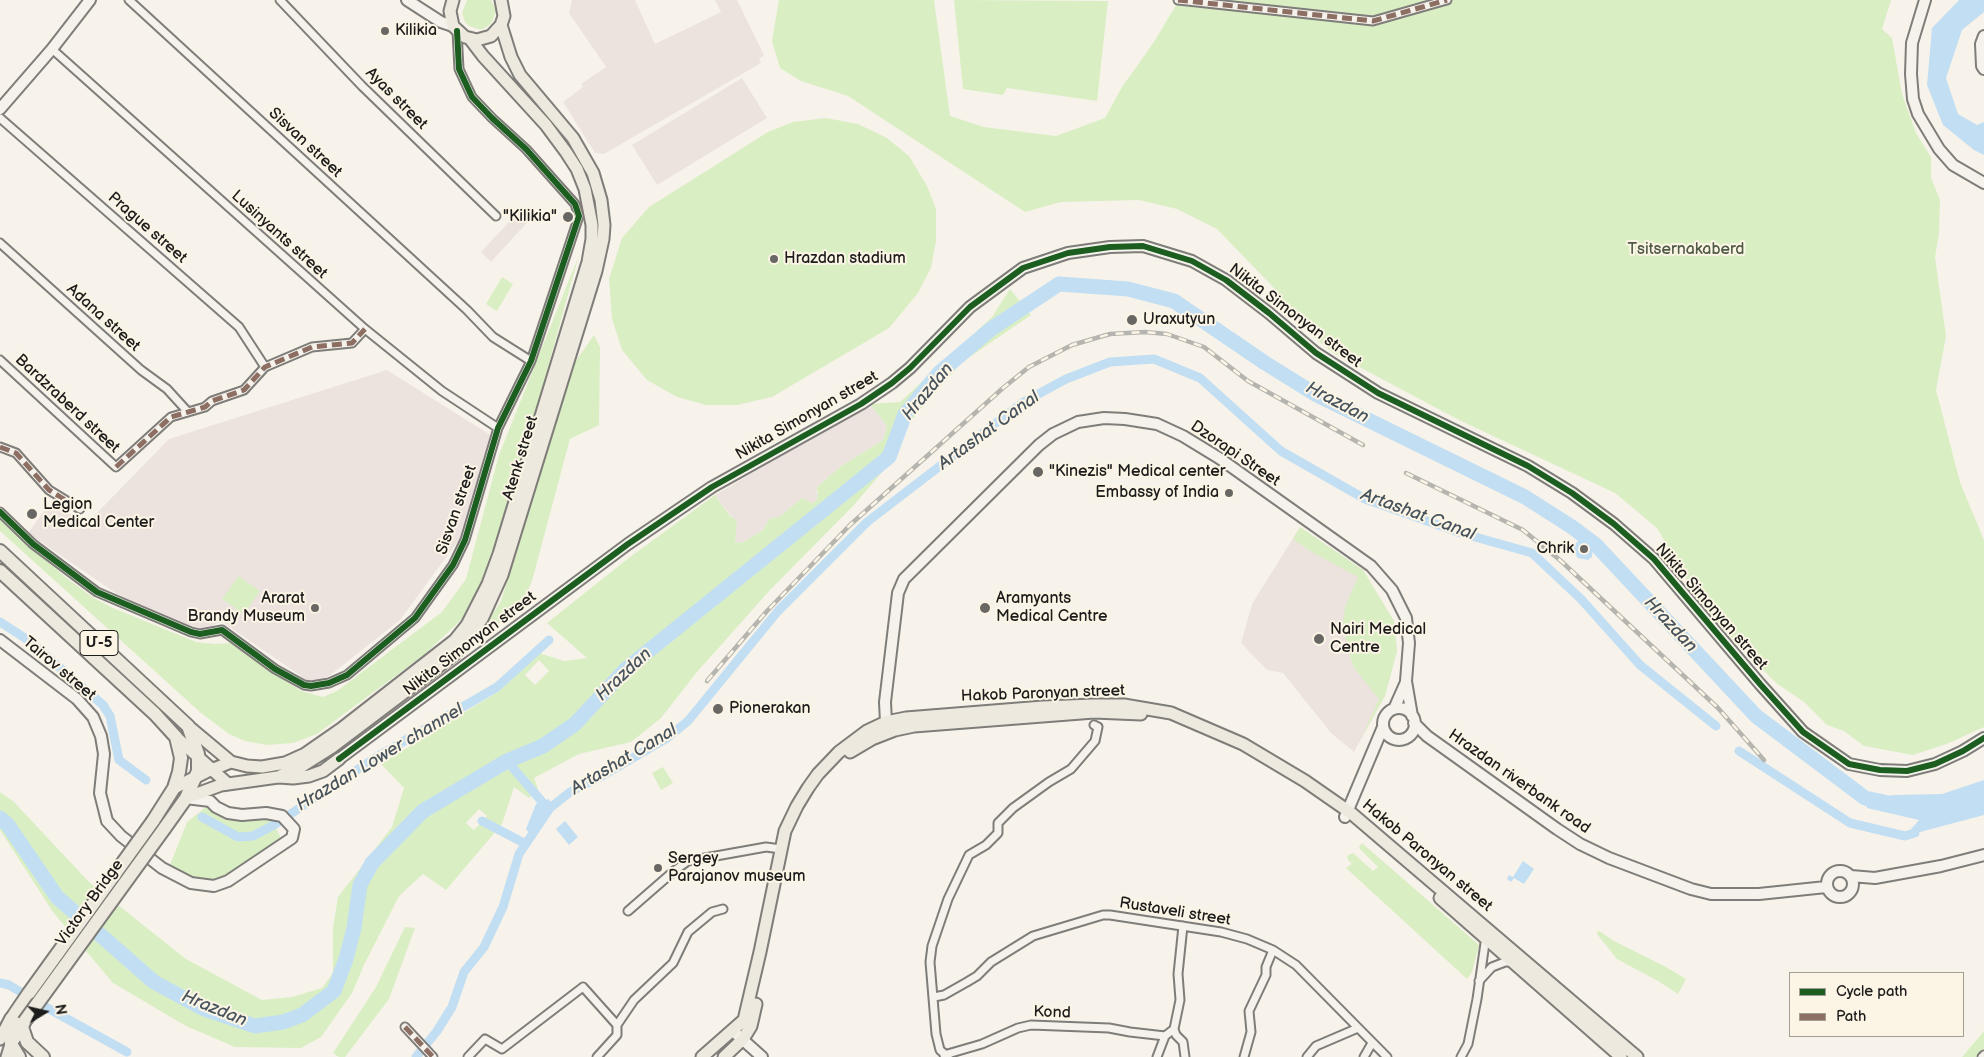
<!DOCTYPE html>
<meta charset="utf-8">
<style>
body{margin:0}
#map{position:relative;width:1984px;height:1057px;overflow:hidden;background:#f7f3ea;font-family:"Balsamiq Sans",sans-serif}
canvas{display:block}
.legend{position:absolute;left:1789px;top:972px;width:175px;height:65px;box-sizing:border-box;background:#fcf5e5;border:1px solid #a29e95;margin:0;padding:6px 9px;list-style:none;font-size:15px;color:#1c1c1c}
.legend li{display:flex;align-items:center;gap:10px;height:25px}
.legend b{width:25px;border:1px solid #a29e95}
.north{position:absolute;left:20px;top:987px;width:50px;height:50px;-webkit-text-stroke:4px #fcf5e5;paint-order:stroke;rotate:81deg;font-size:14px;font-weight:700;line-height:20px;text-align:center;color:#1c1c1c}
.north::after{content:'';display:block;margin:auto;width:18px;height:22px;background:#1c1c1c;clip-path:polygon(50% 0,100% 100%,50% 72%,0 100%)}
</style>
<div id="map">
<canvas width="1984" height="1057"></canvas>
<ul class="legend">
<li><b style="height:6px;background:#1b5e20"></b>Cycle path</li>
<li><b style="height:6px;background:#8d6e63"></b>Path</li>
</ul>
<div class="north">N</div>
</div>
<script>
const g = document.querySelector('canvas').getContext('2d');
g.lineJoin = 'round';
function fill(path, color) { g.fillStyle = color; g.fill(path, 'evenodd'); }
const poly = rows => new Path2D(rows.map(r => 'M' + r).join(''));
function trace(path, color, width, dash) { g.strokeStyle = color; g.lineWidth = width; g.lineCap = dash ? 'butt' : 'round'; g.setLineDash(dash || []); g.stroke(path); }
function write(font, color, halo, rows, align = 'center') {
  g.font = font + ' "Balsamiq Sans","Noto Sans Armenian",sans-serif'; g.lineWidth = 4; g.setLineDash([]); g.textBaseline = 'middle'; g.strokeStyle = halo; g.fillStyle = color; for (const [text, x, y, turn = 0] of rows) {
    g.save(); g.translate(x, y); g.rotate((+turn || 0) * Math.PI / 180); g.textAlign = isNaN(turn) ? turn : align; if (halo) g.strokeText(text, 0, 0); g.fillText(text, 0, 0); g.restore();
  }
}
fill(poly([
 [572,0,635,0,655,44,721,12,715,0,737,0,764,55,759,59,761,63,756,66,604,154,595,153,563,102,583,87,581,84,606,67,569,13],
 [742,78,767,118,657,185,632,145],
 [522,208,532,217,491,262,481,252],
 [387,370,492,436,464,533,400,620,329,676,311,683,221,621,212,626,193,630,117,594,28,533,47,507,56,506,82,521,92,518,169,439],
 [870,404,887,426,883,440,840,467,816,488,818,495,817,500,812,503,802,498,779,517,769,519,763,530,742,543,735,542,737,524,715,495],
 [1300,527,1363,570,1394,621,1397,651,1385,696,1354,752,1331,733,1283,673,1267,670,1241,643,1252,604]
]), '#ece3df');
fill(poly([
 [467,0,491,0,496,11,491,24,483,29,478,29,469,26,465,22,462,13],
 [779,0,934,0,950,116,984,127,1056,136,1105,118,1122,87,1154,42,1179,0,1891,0,1882,29,1892,38,1902,94,1916,133,1931,157,1931,178,1940,200,1939,234,1935,257,1946,336,1936,390,1960,482,1984,540,1984,727,1949,743,1913,755,1864,746,1844,731,1827,725,1804,702,1776,683,1704,609,1657,528,1615,493,1459,420,1333,353,1295,321,1275,289,1217,229,1177,209,1139,200,1061,202,1025,212,848,96,801,81,780,68,772,41],
 [954,0,1108,1,1097,101,1007,88,1003,95,963,89],
 [826,118,858,124,887,138,909,156,927,186,936,209,936,241,931,268,918,293,889,328,772,397,737,405,706,405,677,397,647,380,622,350,612,319,609,279,622,238,649,207,768,132,793,122],
 [579,255,521,464,483,578,461,620,425,654,317,734,293,743,267,745,245,741,229,734,201,713,0,531,0,519,64,576,92,597,113,608,196,642,215,644,230,643,301,691,323,697,337,691,442,612,466,579,499,455],
 [502,277,513,284,497,311,486,304],
 [1010,289,1031,315,961,363,909,423,889,464,853,506,771,589,697,672,661,718,631,742,579,754,534,778,538,789,529,798,514,787,502,824,446,890,423,874,399,896,364,965,352,993,321,1037,301,1048,235,1047,186,1026,113,983,53,912,0,830,0,792,14,802,89,882,186,959,262,1000,292,997,322,988,333,973,333,928,338,897,392,827,404,788,381,764,499,691,539,653,564,661,587,658,547,623,630,557,715,495,730,516,735,519,737,524,735,542,742,543,763,530,769,519,779,517,802,498,812,503,817,500,818,491,816,488,840,467,883,440,887,426,870,404,900,402,992,317],
 [539,660,549,671,535,685,525,675],
 [479,809,487,816,474,830,466,823],
 [594,335,600,347,599,425,570,439,532,581,522,604,468,650,501,601,575,362],
 [1300,527,1363,570,1394,621,1397,651,1385,696,1361,739,1379,699,1354,668,1348,650,1343,623,1345,607,1358,577,1310,551,1293,539],
 [239,576,260,591,244,614,222,599],
 [663,767,673,783,661,790,652,773],
 [206,807,230,818,254,820,271,818,281,838,226,878,200,881,170,865,187,822],
 [1362,843,1479,945,1472,972,1467,979,1346,868,1352,864,1348,860,1347,856,1353,853,1373,871,1378,867,1360,849,1359,847],
 [405,927,415,928,389,999,345,1057,339,1057,333,1053,376,987],
 [1599,931,1614,941,1666,967,1686,979,1678,994,1658,981,1617,959,1597,934,1597,932],
 [1984,1031,1984,1049,1976,1057,1962,1057]
]), '#daeec4');
fill(poly([
 [1959,0,1984,0,1984,12,1962,30,1946,78,1958,114,1977,125,1984,122,1984,155,1974,150,1943,125,1927,85,1932,28],
 [1581,538,1593,547,1592,557,1588,560,1578,558,1573,551,1574,545],
 [1984,780,1984,815,1905,836,1919,820,1867,808,1865,798,1894,795,1942,794],
 [549,799,551,803,529,833,526,829,536,804],
 [565,821,578,837,569,845,556,829],
 [1523,861,1534,869,1524,884,1514,878,1511,882,1507,879,1509,875,1513,877]
]), '#c2def3');
trace(poly([
 [0,622,28,640,103,705,110,716,119,760,146,780],
 [1739,751,1850,823,1905,836,1915,833],
 [507,761,544,804,540,811],
 [202,817,238,837,253,836,274,825,375,758,497,687,549,640],
 [482,821,526,844],
 [0,983,9,985,51,1010,127,1052],
 [416,1057,437,1031,452,1007,464,972,484,947,503,907,519,854,550,808,570,792,600,777,667,738,688,721,778,611,867,522,1022,403,1066,379,1110,362,1154,359,1200,378,1281,451,1365,499,1461,533,1532,553,1581,599,1640,665,1716,726]
]), '#c2def3', 9);
trace(poly([
 [0,818,8,825,57,897,154,982,204,1009,255,1026,283,1022,302,1015,334,991,346,959,354,928,360,885,372,863,423,811,507,761,543,746,575,724,626,669,889,457,905,414,939,373,991,329,1059,284,1128,289,1174,301,1265,363,1315,394,1525,497,1572,527,1596,545,1756,716,1865,798,1884,802]
]), '#c2def3', 15);
const street = poly([
 [129,0,467,310,493,337,531,361],
 [280,0,362,86,496,216],
 [1178,0,1373,21,1447,0],
 [52,49,365,329,442,391,498,428],
 [0,118,239,327,265,367],
 [0,243,141,370,167,389,188,412],
 [0,360,116,467,171,417,205,407,212,401,244,390,265,367,312,347,352,343,365,329],
 [0,447,16,453,49,490,80,509],
 [0,512,33,544,97,592,191,632,200,634,222,630,275,669,304,685,311,686,329,683,347,675,415,618,453,565,465,540,498,428,531,361,579,216,575,204,526,149,492,118,472,97,459,69,457,31],
 [628,911,674,871,688,861,766,847,781,849],
 [1183,926,1178,974,1180,1000,1174,1029,1176,1035,1183,1042,1185,1057],
 [1479,981,1492,967,1505,962,1514,962],
 [934,997,944,995,967,982,977,976,991,962,1033,936,1103,915,1110,915,1221,932,1247,939,1273,950,1296,965,1387,1057],
 [405,1027,433,1057],
 [944,1055,982,1044,1018,1028,1031,1025,1109,1028,1130,1032,1165,1036,1174,1029],
 [468,1057,485,1039,502,1049,583,987,617,1025],
 [597,1057,617,1035,617,1025,634,1000,673,963,688,932,712,912,723,909],
 [948,1057,940,1050,936,1034,930,962,932,946,948,899,969,855,986,845,998,833,998,823,1013,808,1049,782,1071,769,1095,741,1098,727,1094,725],
 [1157,1057,1165,1036],
 [1244,1057,1251,1032,1249,1011,1266,975,1266,967,1273,950],
 [1307,1057,1316,1046,1358,1028],
 [1364,1057,1372,1043],
 [1461,1057,1468,1044,1477,999,1486,936],
 [1982,1057,1984,1055]
]);
const secondary = poly([
 [407,0,441,22,453,26],
 [1925,0,1912,43,1911,74,1913,99,1918,114,1939,149,1953,165,1984,183],
 [1984,36,1981,44,1982,66,1984,69],
 [0,109,52,49,90,0],
 [0,640,77,699,93,717,101,736,104,754,100,793,107,821,121,836,162,868,191,883,214,886,228,881,292,838,294,829,282,816,266,813,242,815,228,813,216,807,210,801,186,798],
 '1383 724a16 16 0 1 1 32 0a16 16 0 1 1-32 0Z',
 [1394,709,1406,682],
 [886,722,885,702,896,610,898,593,904,579,1039,445,1053,434,1078,422,1104,418,1125,419,1157,424,1183,436,1219,458,1371,566,1392,590,1406,618,1409,643,1406,681,1412,716],
 [1414,723,1427,736,1557,829,1580,844,1609,858,1691,889,1711,894,1759,894,1826,887],
 [339,759,628,544,712,487,861,404,892,383,910,368,970,307,1023,268,1068,253,1110,247,1143,246,1192,261,1226,280,1269,313,1316,353,1378,393,1528,466,1572,493,1614,524,1654,559,1760,684,1803,732,1849,764,1880,770,1907,771,1935,764,1963,751,1984,738],
 [1345,817,1383,727],
 '1827 884a13 13 0 1 1 26 0a13 13 0 1 1-26 0Z',
 [1851,876,1875,878,1941,866,1984,855],
 [733,1031,762,1057]
]);
const primary = poly([
 [453,0,450,11,453,26,465,37,477,40,491,36,501,25,504,16,501,0],
 [188,726,231,762,247,766,262,767,285,763,305,754,341,729,455,640,467,625,488,584,499,554,588,262,592,239,592,225,585,189,577,169,566,152,546,125,483,56,470,39],
 [176,737,228,784],
 [850,752,872,739,895,730,914,726,1094,712,1141,714],
 [279,777,293,778,309,776,323,771,339,759],
 [174,788,206,772,231,762],
 [186,798,221,785,278,777,302,766,332,747,455,654,482,619,502,575,596,271,603,239,604,225,601,200,593,173,573,138,520,75,511,57,501,25],
 [1440,898,1621,1057],
 [0,1039,11,1018],
 [7,1057,11,1044,22,1027],
 [702,1057,744,1020,760,952,785,831,797,806,808,788,818,774,839,752,867,731,886,722,906,718,1043,707,1093,705,1124,705,1171,713,1243,744,1305,781,1351,813,1637,1057],
 [724,1057,743,1039,751,1026,756,1004]
]);
const highway = poly([
 [0,551,188,726,198,754,198,771,186,798,164,829],
 [0,571,155,714,176,737,181,758,179,772,174,788,153,821],
 [24,1022,22,1027,27,1042,43,1057],
 [19,1057,11,1044,10,1031,14,1015,29,993]
]);
trace(street, '#7f7d79', 11);
trace(secondary, '#7f7d79', 14);
trace(primary, '#7f7d79', 15);
trace(highway, '#7f7d79', 16);
trace(street, '#f5f2ec', 7);
trace(secondary, '#f5f2ec', 10);
trace(primary, '#eee9df', 11);
trace(highway, '#eee9df', 12);
const rail = poly([
 [1406,473,1523,530,1561,561,1718,708,1764,760],
 [707,681,767,611,850,525,1003,388,1029,367,1072,345,1110,334,1145,332,1167,334,1204,347,1248,381,1363,445]
]);
trace(rail, '#b6b4af', 4.5);
trace(rail, '#fcf5e5', 2.5, [8]);
const highwayBridge = poly([
 [29,993,153,821],
 [24,1022,164,829]
]);
trace(highwayBridge, '#7f7d79', 16, []);
trace(highwayBridge, '#eee9df', 12);
trace(poly([
 [1178,0,1373,21,1447,0],
 [0,447,16,453,49,490,80,509],
 [116,467,171,417,205,407,212,401,244,390,265,367,312,347,352,343,365,329],
 [405,1027,433,1057]
]), '#8d6e63', 5, [10, 5]);
trace(poly([
 [0,512,33,544,97,592,191,632,200,634,222,630,275,669,304,685,311,686,329,683,347,675,415,618,453,565,465,540,498,428,531,361,579,216,575,204,526,149,492,118,472,97,459,69,457,31],
 [339,759,628,544,712,487,861,404,892,383,910,368,970,307,1023,268,1068,253,1110,247,1143,246,1192,261,1226,280,1269,313,1316,353,1378,393,1528,466,1572,493,1614,524,1654,559,1760,684,1803,732,1849,764,1880,770,1907,771,1935,764,1963,751,1984,738]
]), '#1b5e20', 6);
for (const [x, y, r, color] of [
 [385,31,5,"#696764"],
 [568,217,6,"#696764"],
 [774,259,5,"#696764"],
 [1132,320,6,"#696764"],
 [1038,472,6,"#696764"],
 [1229,493,5,"#696764"],
 [32,514,6,"#696764"],
 [1584,549,5,"#696764"],
 [315,608,5,"#696764"],
 [985,608,6,"#696764"],
 [1319,639,6,"#696764"],
 [718,709,6,"#696764"],
 [658,868,5,"#696764"]
]) { const dot = new Path2D(); dot.arc(x, y, r, 0, 2 * Math.PI); g.fillStyle = color; g.fill(dot); trace(dot, '#fcf5e5', 2); }
for (const [x, y, w] of [
 [99,643,38]
]) { const box = new Path2D(); box.roundRect(x - w / 2, y - 12.5, w, 25, 4); g.fillStyle = '#fcf5e5'; g.fill(box); trace(box, '#1c1c1c', 1); }
write('bold 15px', '#1c1c1c', null, [
 ["Մ-5",99,643]
]);
write('16px', '#1c1c1c', '#fcf5e5', [
 ["Kilikia",395,31],
 ["\"Kilikia\"",557,217,"right"],
 ["Hrazdan stadium",784,259],
 ["Uraxutyun",1143,320],
 ["\"Kinezis\" Medical center",1049,472],
 ["Embassy of India",1219,493,"right"],
 ["Legion",43,505],
 ["Medical Center",43,523],
 ["Chrik",1574,549,"right"],
 ["Ararat",305,599,"right"],
 ["Brandy Museum",305,617,"right"],
 ["Aramyants",996,599],
 ["Medical Centre",996,617],
 ["Nairi Medical",1330,630],
 ["Centre",1330,648],
 ["Pionerakan",729,709],
 ["Sergey",668,859],
 ["Parajanov museum",668,877]
], 'left');
write('16px', '#1c1c1c', '#fcf5e5', [
 ["Ayas street",396,99,45],
 ["Sisvan street",305,143,43],
 ["Prague street",147,228,41],
 ["Lusinyants street",279,235,42],
 ["Nikita Simonyan street",1295,316,37],
 ["Adana street",103,318,42],
 ["Bardzraberd street",67,404,43],
 ["Nikita Simonyan street",807,416,-30],
 ["Dzorapi Street",1235,454,34],
 ["Atenk street",521,458,-73],
 ["Sisvan street",457,510,-71],
 ["Nikita Simonyan street",1711,607,49],
 ["Nikita Simonyan street",470,644,-37],
 ["Tairov street",59,669,40],
 ["Hakob Paronyan street",1043,694,-2],
 ["Hrazdan riverbank road",1519,782,35],
 ["Hakob Paronyan street",1427,856,40],
 ["Victory Bridge",90,903,-54],
 ["Rustaveli street",1175,912,9],
 ["Kond",1052,1013,2]
]);
write('16px', '#4e5a45', '#fcf5e5', [
 ["Tsitsernakaberd",1686,250]
]);
write('italic 18px', '#47545e', '#fcf5e5', [
 ["Hrazdan",928,392,-50],
 ["Hrazdan",1337,403,28],
 ["Artashat Canal",989,431,-36],
 ["Artashat Canal",1418,515,20],
 ["Hrazdan",1670,625,47],
 ["Hrazdan",624,675,-43],
 ["Hrazdan Lower channel",380,758,-31],
 ["Artashat Canal",624,760,-31],
 ["Hrazdan",214,1009,22]
]);
</script>
